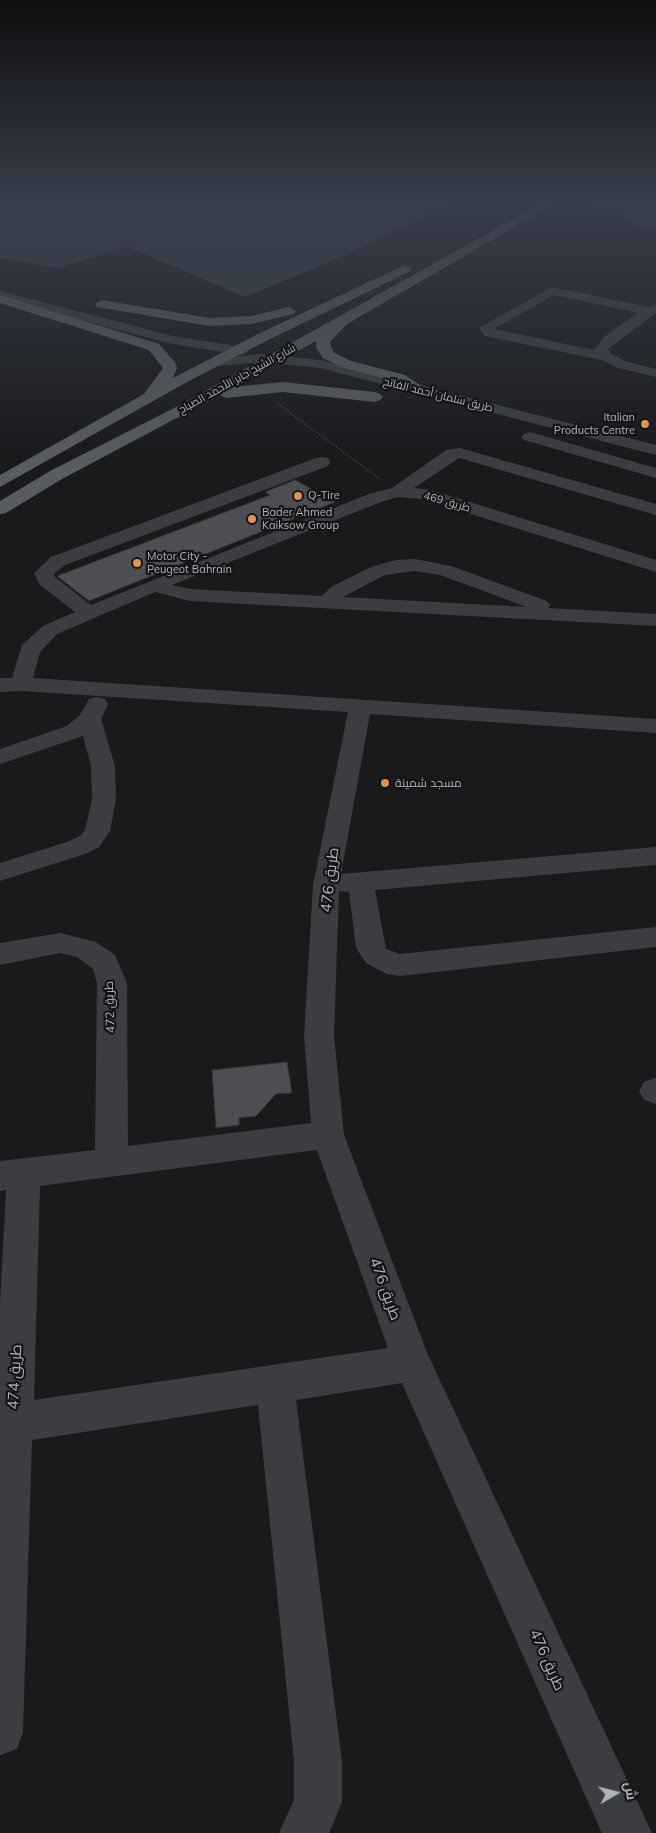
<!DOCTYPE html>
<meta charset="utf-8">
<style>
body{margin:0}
#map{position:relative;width:656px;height:1833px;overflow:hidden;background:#1a1a1c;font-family:Mulish,Cairo,sans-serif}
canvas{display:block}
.north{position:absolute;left:591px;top:1768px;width:50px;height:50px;-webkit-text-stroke:4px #151517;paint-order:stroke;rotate:82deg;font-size:14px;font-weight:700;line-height:20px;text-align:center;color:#aeb4ba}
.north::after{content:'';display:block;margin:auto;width:18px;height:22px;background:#aeb4ba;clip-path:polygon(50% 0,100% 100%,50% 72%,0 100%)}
</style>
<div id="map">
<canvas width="656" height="1833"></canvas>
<div class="north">ش</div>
</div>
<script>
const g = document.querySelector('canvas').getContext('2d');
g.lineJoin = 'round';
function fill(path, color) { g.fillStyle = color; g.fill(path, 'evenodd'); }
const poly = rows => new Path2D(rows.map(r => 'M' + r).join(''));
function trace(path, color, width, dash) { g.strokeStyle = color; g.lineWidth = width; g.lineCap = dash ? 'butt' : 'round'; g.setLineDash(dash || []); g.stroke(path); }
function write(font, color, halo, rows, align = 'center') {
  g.font = font + ' Mulish,Cairo,sans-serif'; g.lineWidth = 4.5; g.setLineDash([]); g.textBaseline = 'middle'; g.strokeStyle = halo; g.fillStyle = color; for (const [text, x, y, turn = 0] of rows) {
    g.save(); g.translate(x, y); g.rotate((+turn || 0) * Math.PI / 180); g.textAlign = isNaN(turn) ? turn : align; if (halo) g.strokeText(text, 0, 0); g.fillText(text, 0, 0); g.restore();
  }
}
fill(poly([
 [0,203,452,203,348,254,245,297,128,247,58,268,0,258],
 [577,203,656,203,656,232,630,223,614,211]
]), '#353f43');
const building = poly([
 [295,480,335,502,89,601,57,576,270,495,265,492,295,480],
 [287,1062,292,1093,276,1094,256,1116,239,1118,239,1125,216,1128,212,1070,287,1062]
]);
fill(building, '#4c4e51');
trace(building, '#343537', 1);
trace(poly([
 [278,404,380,479]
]), '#414447', 2, [1, 2]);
fill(poly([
 [552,287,649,307,656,305,656,313,608,349,611,354,628,362,656,369,656,377,618,368,602,360,485,336,479,328,552,287],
 [554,295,638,313,605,336,594,350,494,329,554,295],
 [0,291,173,336,242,347,249,351,242,355,173,344,0,299,0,291],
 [262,354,320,360,656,445,656,455,320,368,262,362,218,366,211,362,218,358,262,354],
 [530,432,656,468,656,478,524,440,522,437,524,434,530,432],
 [460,448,656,504,656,515,459,458,414,488,431,490,656,560,656,572,423,499,398,497,381,502,172,585,190,589,322,596,331,587,371,567,396,560,415,559,451,566,547,601,550,605,548,608,656,614,656,626,190,601,155,592,57,634,40,652,33,678,656,719,656,733,370,714,341,874,656,847,656,865,375,890,386,949,400,954,656,927,656,947,400,976,387,974,366,963,360,954,356,947,349,892,339,891,334,1036,344,1135,428,1355,652,1833,602,1833,402,1383,296,1400,342,1761,342,1802,329,1833,279,1833,294,1800,294,1761,258,1405,32,1440,23,1732,17,1749,0,1755,0,1305,6,1190,0,1191,0,1161,95,1150,97,983,93,969,77,957,60,953,0,965,0,943,60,933,96,942,115,955,127,983,128,1146,311,1123,304,1036,313,885,348,712,21,691,0,692,0,678,12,678,22,645,43,626,75,612,39,584,34,573,51,557,316,458,322,457,328,458,330,462,328,466,65,565,54,574,55,577,91,605,369,494,392,488,446,450,460,448],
 [415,571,440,575,527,607,343,597,385,575,415,571],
 [317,1150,388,1348,34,1400,40,1186,317,1150],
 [97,697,105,699,108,704,101,719,115,766,116,800,110,831,99,847,88,853,0,881,0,863,70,841,81,835,85,830,92,800,91,766,83,736,0,764,0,749,67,726,80,715,89,699,97,697],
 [655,1078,656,1078,656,1104,644,1100,639,1091,644,1082,655,1078]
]), '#3b3d40');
fill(poly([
 [542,203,556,203,347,324,330,342,333,352,351,361,405,375,426,389,429,392,426,395,416,395,395,381,341,367,323,358,316,348,316,341,233,387,283,382,375,392,380,394,383,397,380,400,375,402,283,392,226,398,220,395,62,479,6,513,0,514,0,501,50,471,184,403,542,203],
 [405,265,411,269,409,272,270,339,187,382,0,487,0,475,144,394,163,368,149,350,0,303,0,295,159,344,175,362,177,368,173,378,260,333,405,265],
 [102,300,210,318,251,316,289,307,296,311,294,314,251,324,210,326,97,307,95,304,102,300]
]), '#585b5f');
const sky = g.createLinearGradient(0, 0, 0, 460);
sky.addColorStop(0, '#0e0e0f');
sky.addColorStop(0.44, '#383e4b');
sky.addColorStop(1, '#383e4b00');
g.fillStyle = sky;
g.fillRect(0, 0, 656, 460);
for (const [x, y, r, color] of [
 [645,424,5,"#de9350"],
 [298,496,5,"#de9350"],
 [252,519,5,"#de9350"],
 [137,563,5,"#de9350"],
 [385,783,5,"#de9350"]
]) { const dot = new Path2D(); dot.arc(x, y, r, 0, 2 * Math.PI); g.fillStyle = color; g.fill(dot); trace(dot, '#151517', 2); }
write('11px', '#aeb4ba', '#151517', [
 ["شارع الشيخ جابر الأحمد الصباح",237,379,-29],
 ["طريق سلمان أحمد الفاتح",438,395,14],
 ["طريق 469",447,502,16]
]);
write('11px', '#aeb4ba', '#151517', [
 ["Italian",635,418,"right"],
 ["Products Centre",635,431,"right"],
 ["Q-Tire",308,496],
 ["Bader Ahmed",262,513],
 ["Kaiksow Group",262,526],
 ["Motor City -",147,557],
 ["Peugeot Bahrain",147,570]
], 'left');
write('12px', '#aeb4ba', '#151517', [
 ["مسجد شمينة",395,783]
], 'left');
write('12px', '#aeb4ba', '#151517', [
 ["طريق 472",110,1007,-92]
]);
write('15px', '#aeb4ba', '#151517', [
 ["طريق 476",330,880,-83],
 ["طريق 476",385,1289,70],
 ["طريق 474",15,1377,-87],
 ["طريق 476",547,1660,66]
]);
</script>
